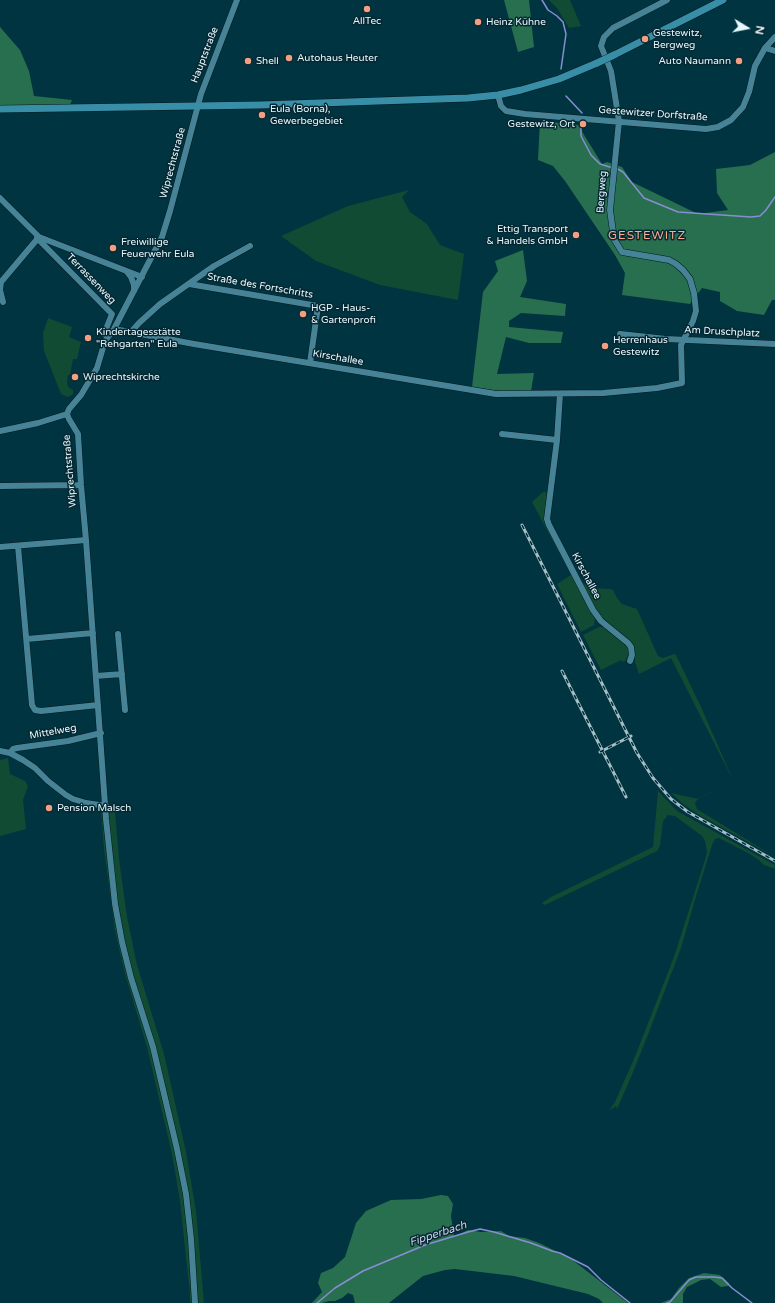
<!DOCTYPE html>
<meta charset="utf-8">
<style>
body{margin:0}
#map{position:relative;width:775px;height:1303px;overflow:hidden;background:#003441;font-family:"Varela Round",sans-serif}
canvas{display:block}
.north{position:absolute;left:727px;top:8px;width:40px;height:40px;-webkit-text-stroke:3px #062832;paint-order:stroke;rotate:100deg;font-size:11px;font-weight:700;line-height:16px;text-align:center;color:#e6f8fe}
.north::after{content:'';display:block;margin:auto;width:14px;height:18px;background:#e6f8fe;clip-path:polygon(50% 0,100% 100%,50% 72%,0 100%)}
</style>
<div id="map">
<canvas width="775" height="1303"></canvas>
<div class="north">N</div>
</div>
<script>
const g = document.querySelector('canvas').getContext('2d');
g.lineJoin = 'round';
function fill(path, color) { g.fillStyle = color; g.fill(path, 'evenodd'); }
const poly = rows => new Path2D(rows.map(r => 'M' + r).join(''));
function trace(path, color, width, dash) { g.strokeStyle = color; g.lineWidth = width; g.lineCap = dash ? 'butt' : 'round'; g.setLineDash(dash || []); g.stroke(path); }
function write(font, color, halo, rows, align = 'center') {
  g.font = font + ' "Varela Round",sans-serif'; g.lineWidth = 3; g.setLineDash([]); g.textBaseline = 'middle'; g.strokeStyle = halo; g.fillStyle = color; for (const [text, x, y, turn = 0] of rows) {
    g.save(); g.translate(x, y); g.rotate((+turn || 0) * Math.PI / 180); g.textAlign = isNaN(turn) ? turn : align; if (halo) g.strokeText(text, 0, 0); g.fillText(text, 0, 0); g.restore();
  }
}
fill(poly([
 [549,0,570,0,581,26,569,28,557,8],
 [409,190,402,197,410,212,427,224,440,245,464,254,458,300,380,285,316,261,281,236,348,206],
 [48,318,72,327,69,337,81,342,77,359,73,359,70,375,68,375,67,382,68,387,73,390,73,394,68,397,61,394,44,351,43,333],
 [543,492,545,492,547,494,544,516,545,524,595,618,594,625,581,632,557,584,571,575,532,502],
 [583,583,591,588,610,589,613,590,617,598,622,604,637,609,658,656,663,658,674,654,676,655,701,707,733,780,697,800,695,803,697,809,775,857,699,815,683,804,671,793,698,799,733,780,671,658,639,674,635,662,635,648,633,644,602,619,595,610,582,584],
 [599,627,604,627,628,647,629,653,625,661,623,662,621,660,601,670,583,635],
 [8,758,10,774,25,781,28,786,23,800,26,829,0,836,0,760],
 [658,791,677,811,775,865,775,869,764,865,759,860,748,853,719,838,715,839,712,845,697,893,681,948,649,1032,631,1077,617,1109,616,1106,609,1111,615,1102,634,1059,674,957,705,860,707,852,705,841,702,836,675,816,668,815,663,821,660,846,657,851,547,904,544,905,542,903,551,897,653,847],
 [101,810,111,810,115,811,119,859,127,917,137,965,164,1054,186,1152,196,1211,204,1303,190,1303,190,1294,180,1201,172,1154,147,1047,125,974,115,931,104,849]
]), '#114b33');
fill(poly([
 [504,0,529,0,534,47,518,52],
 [0,27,20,50,29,71,34,96,72,100,70,105,32,106,0,105],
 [540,121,578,125,602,164,607,162,622,167,632,182,698,214,728,210,717,193,716,169,750,165,775,152,775,300,772,300,764,315,737,311,720,301,720,292,702,288,690,304,622,295,625,273,615,255,565,181,553,166,538,160],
 [523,250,527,281,520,297,566,304,565,316,521,313,509,321,509,327,563,332,561,343,529,343,506,337,497,374,534,373,531,391,499,391,472,387,483,292,498,271,495,261],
 [441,1195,448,1196,453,1204,451,1216,454,1237,468,1230,481,1232,501,1231,509,1236,525,1238,539,1243,570,1258,628,1303,603,1303,599,1299,588,1294,514,1276,455,1269,445,1270,423,1276,389,1303,355,1303,353,1295,348,1293,342,1298,335,1301,329,1301,322,1303,312,1303,322,1292,318,1283,321,1273,333,1268,345,1257,356,1223,366,1211,391,1200,421,1199],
 [704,1273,720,1275,729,1283,728,1286,721,1287,710,1279,701,1280,687,1287,683,1294,683,1303,661,1303,671,1299,679,1288,689,1278]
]), '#276f4f');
trace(poly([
 [542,0,548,10,557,16,563,22,566,34,561,69],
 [566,96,582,113],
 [581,126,581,136,591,155,600,164,613,168],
 [616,168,623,172,644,198,678,212,751,217,760,216,766,210,775,197],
 [317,1303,335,1288,363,1271,425,1245,468,1232,480,1229,494,1232,531,1243,552,1251,560,1253,588,1267,601,1280,630,1303],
 [667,1303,670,1302,689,1280,696,1277,714,1277,722,1278,732,1288,752,1303]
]), '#898dd3', 1.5);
const minor = poly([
 [765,48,775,51],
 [498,95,501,106,506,111,525,114,706,129,718,127,731,120,743,107,749,92,755,66,765,48,775,37],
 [0,198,39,237,142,277],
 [37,238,112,314,104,334,109,336],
 [127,272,131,277,134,285,134,291],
 [189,284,318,306,310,363],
 [3,302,0,290,1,282,39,237],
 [114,329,194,344,496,394,603,393,657,388,682,383,681,345,693,321,696,311,694,293,690,279,683,270,676,264,669,260,622,252,614,239,610,210,619,121,611,71,601,46,604,37,613,28,667,0],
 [131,332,139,323,160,304,214,266,250,246],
 [620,334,666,339,775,344],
 [560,394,557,440,547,519,549,525,593,610,601,621,628,643,631,647,632,655,630,661],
 [0,431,38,423,67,414],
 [502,434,557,440],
 [1,486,81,485],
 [18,546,32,705,35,710,41,711,98,705],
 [0,547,86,540],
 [118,634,125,710],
 [27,639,93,633],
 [96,676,122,674],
 [0,751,10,753,23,760,35,768,48,781,66,795,73,799,86,803,106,806],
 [10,753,13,749,17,748,68,741,101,733],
 [195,1303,191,1239,186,1194,177,1149,153,1047,131,978,122,942,115,904,106,819,86,540,81,485,78,434,69,419,67,414,69,409,81,395,97,368,105,341,114,329,162,237,170,211,201,94,237,0]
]);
const major = poly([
 [614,55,723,0],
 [0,109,260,105,468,98,498,95,521,90,559,79,597,63]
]);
trace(minor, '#06191f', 7);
trace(major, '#06191f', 8);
trace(minor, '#468396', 6);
trace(major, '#388ea7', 7);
const rail = poly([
 [522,525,637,753,653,778,671,799,688,812,775,861],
 [562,671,626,797],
 [600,752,631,736]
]);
trace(rail, '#a3bfc7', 3);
trace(rail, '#062832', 1.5, [4.5]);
const majorBridge = poly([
 [597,63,614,55]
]);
trace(majorBridge, '#06191f', 8, []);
trace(majorBridge, '#388ea7', 7);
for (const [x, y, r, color] of [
 [367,9,4,"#f2a081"],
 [478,22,4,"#f2a081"],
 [645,39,4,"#f2a081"],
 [289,58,4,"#f2a081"],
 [248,61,4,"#f2a081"],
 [739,61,4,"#f2a081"],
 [262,115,4,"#f2a081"],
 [583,124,4,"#f2a081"],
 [576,235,4,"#f2a081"],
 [113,248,4,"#f2a081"],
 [303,314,4,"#f2a081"],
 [88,338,4,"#f2a081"],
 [605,346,4,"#f2a081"],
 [75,377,4,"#f2a081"],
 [49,808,4,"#f2a081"]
]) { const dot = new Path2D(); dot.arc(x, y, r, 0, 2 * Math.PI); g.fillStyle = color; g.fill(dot); trace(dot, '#062832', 1.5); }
write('10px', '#e6f8fe', '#062832', [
 ["AllTec",367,21,"center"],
 ["Heinz Kühne",486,22],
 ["Gestewitz,",653,33],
 ["Bergweg",653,45],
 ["Autohaus Heuter",297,58],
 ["Shell",256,61],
 ["Auto Naumann",731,61,"right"],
 ["Eula (Borna),",270,109],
 ["Gewerbegebiet",270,121],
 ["Gestewitz, Ort",575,124,"right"],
 ["Ettig Transport",568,229,"right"],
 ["& Handels GmbH",568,241,"right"],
 ["Freiwillige",121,242],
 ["Feuerwehr Eula",121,254],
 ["HGP - Haus-",311,308],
 ["& Gartenprofi",311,320],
 ["Kindertagesstätte",96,332],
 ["\"Rehgarten\" Eula",96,344],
 ["Herrenhaus",613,340],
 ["Gestewitz",613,352],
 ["Wiprechtskirche",83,377],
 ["Pension Malsch",57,808]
], 'left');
write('10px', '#e6f8fe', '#062832', [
 ["Hauptstraße",205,55,-69],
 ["Gestewitzer Dorfstraße",653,114,4],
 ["Wiprechtstraße",173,163,-75],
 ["Bergweg",602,192,-86],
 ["Terrassenweg",91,279,46],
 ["Straße des Fortschritts",260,286,10],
 ["Am Druschplatz",722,332,3],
 ["Kirschallee",338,358,10],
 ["Wiprechtstraße",70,471,-95],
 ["Kirschallee",586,576,62],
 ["Mittelweg",53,732,-10]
]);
write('italic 11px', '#ced0ea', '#062832', [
 ["Fipperbach",438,1234,-18]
]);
g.letterSpacing = '1px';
write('12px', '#fbad91', '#062832', [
 ["GESTEWITZ",647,236]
]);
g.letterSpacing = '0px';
</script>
